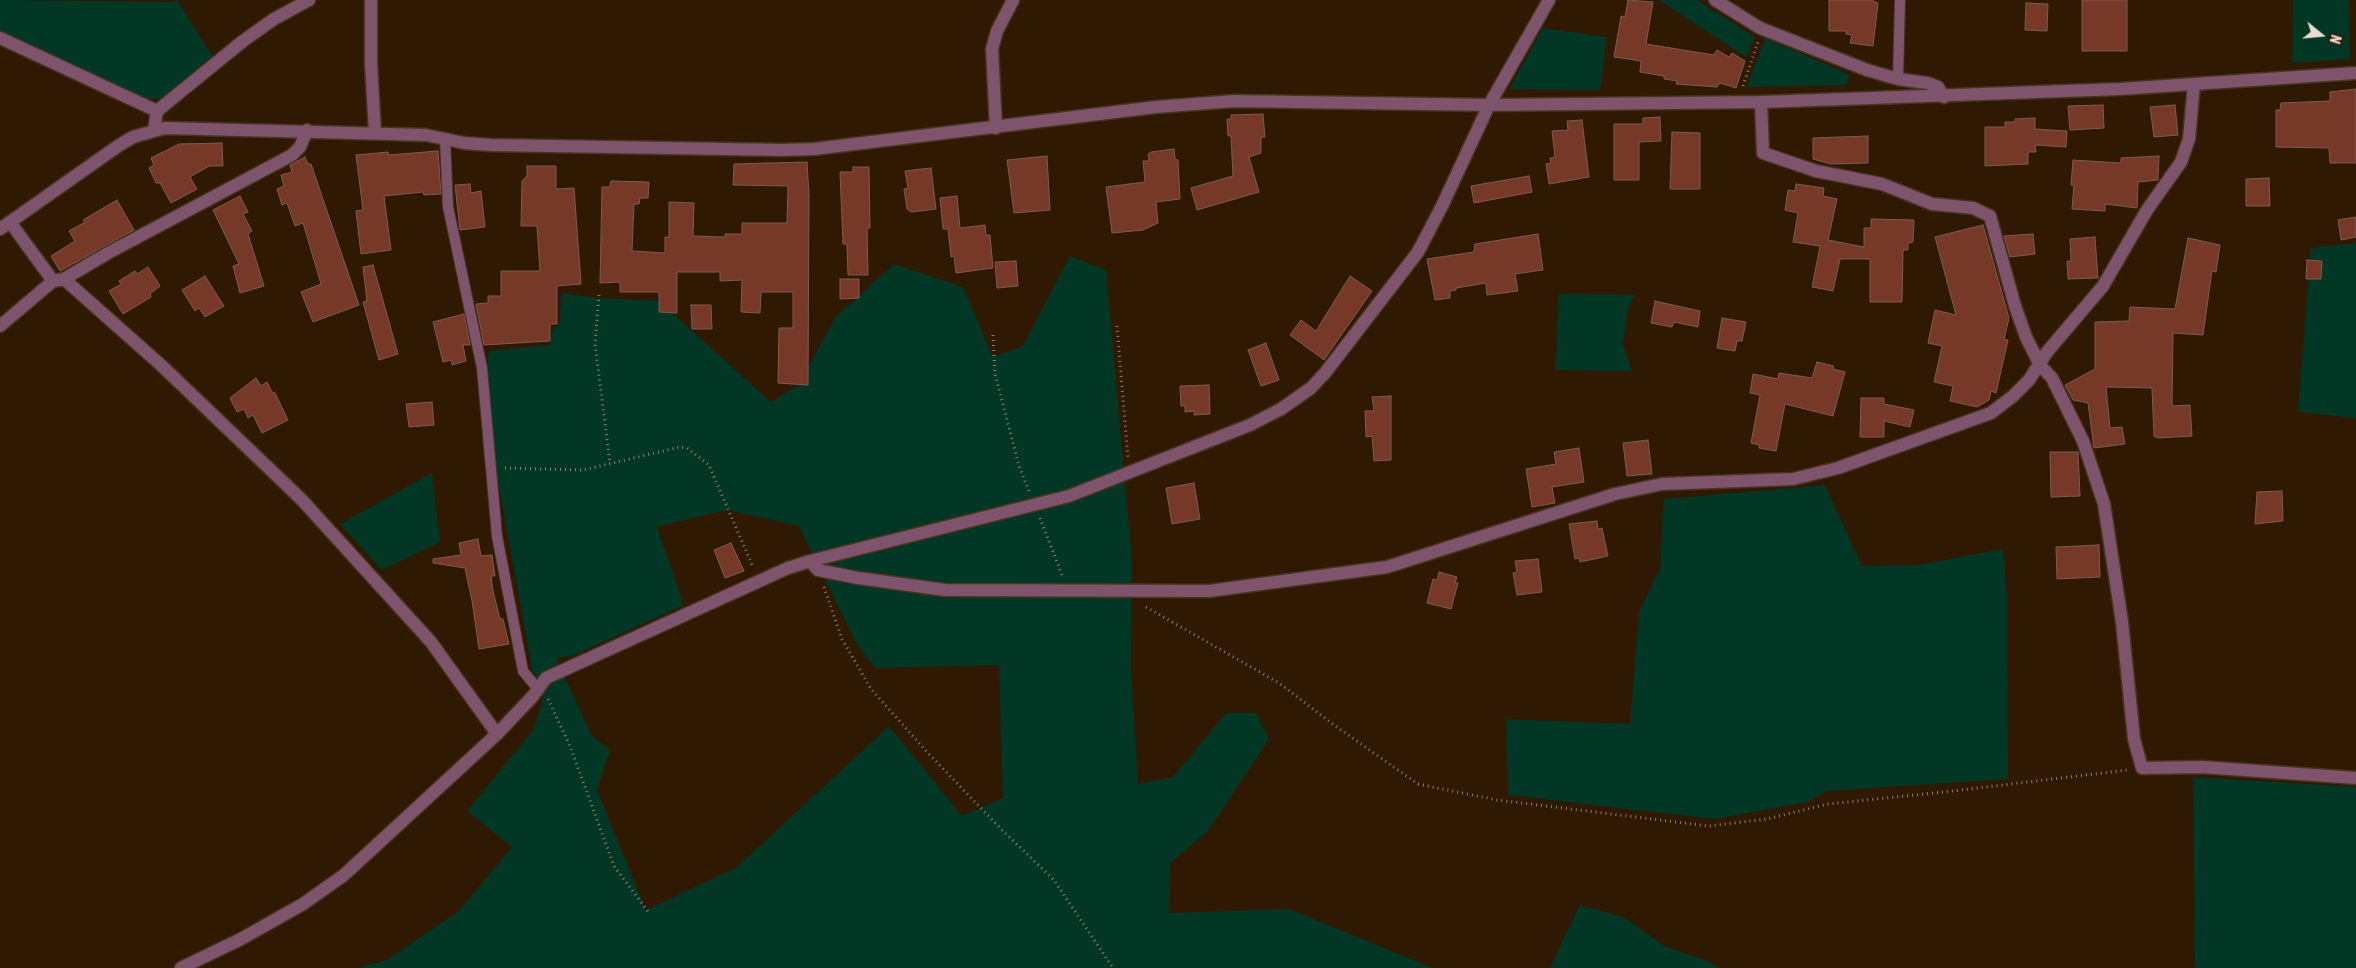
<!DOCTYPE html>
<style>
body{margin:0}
#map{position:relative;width:2356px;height:968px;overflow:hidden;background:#2f1903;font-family:"Asap Condensed",sans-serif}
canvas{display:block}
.north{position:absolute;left:2296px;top:10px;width:50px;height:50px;-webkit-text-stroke:4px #2f1903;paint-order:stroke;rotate:107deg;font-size:14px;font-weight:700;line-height:20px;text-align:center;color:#ebdccf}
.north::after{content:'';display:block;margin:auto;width:18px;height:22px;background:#ebdccf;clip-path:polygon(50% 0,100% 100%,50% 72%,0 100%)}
</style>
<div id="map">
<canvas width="2356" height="968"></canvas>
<div class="north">N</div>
</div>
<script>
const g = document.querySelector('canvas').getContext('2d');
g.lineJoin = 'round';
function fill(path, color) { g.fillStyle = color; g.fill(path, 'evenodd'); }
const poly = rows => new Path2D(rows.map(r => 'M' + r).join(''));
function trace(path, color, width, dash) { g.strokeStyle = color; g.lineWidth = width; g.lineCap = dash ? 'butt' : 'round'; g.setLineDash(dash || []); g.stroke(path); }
fill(poly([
 [0,0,171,2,177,0,213,57,162,98,146,99,0,32],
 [1659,0,1697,0,1755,37,1746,57],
 [2293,0,2349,0,2350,59,2292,63],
 [1543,28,1607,37,1600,90,1509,89],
 [1765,38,1849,74,1847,85,1747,87],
 [2356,243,2356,418,2298,412,2311,248],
 [1070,256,1106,270,1132,561,1131,666,1138,784,1173,777,1226,713,1256,713,1269,739,1208,831,1170,863,1169,913,1289,909,1433,968,358,968,387,960,459,911,512,847,467,811,534,729,543,698,532,668,494,459,487,367,489,351,550,345,552,330,559,325,562,293,597,298,659,301,771,402,798,385,836,317,894,264,963,287,993,357,1023,346],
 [727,510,799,526,856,643,875,668,999,665,1003,798,962,816,889,726,736,868,646,910,597,790,610,750,592,736,556,658,572,656,684,605,657,527],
 [1559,294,1635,295,1628,308,1623,344,1632,371,1555,370],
 [432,473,440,542,382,570,340,524],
 [1825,485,1862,566,1918,565,2003,549,2007,594,2008,779,1826,791,1808,802,1715,819,1508,795,1506,719,1630,724,1639,612,1660,569,1664,499],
 [2193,777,2356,787,2356,968,2195,968],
 [1580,905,1623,917,1666,947,1700,958,1721,968,1550,968]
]), '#033725');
const building = poly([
 [1628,0,1653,2,1646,44,1714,55,1717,50,1729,57,1732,53,1745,61,1736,88,1720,83,1717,87,1676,84,1677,81,1664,79,1664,76,1640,72,1641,61,1614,57,1621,16,1625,17,1628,0],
 [1829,0,1871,0,1878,3,1873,46,1850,43,1852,35,1846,34,1846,31,1829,31,1829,0],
 [2082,0,2127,0,2127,51,2082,51,2082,0],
 [2026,3,2048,4,2047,31,2025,30,2026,3],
 [2356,89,2356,163,2330,163,2329,148,2276,147,2276,110,2280,110,2281,103,2330,101,2330,92,2356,89],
 [2103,105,2104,128,2070,130,2068,106,2103,105],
 [2175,105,2178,135,2154,137,2150,107,2175,105],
 [1263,114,1265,137,1261,137,1261,153,1249,157,1259,192,1197,210,1191,188,1233,176,1231,136,1228,136,1227,119,1231,119,1231,115,1263,114],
 [1660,117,1661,141,1639,142,1639,180,1614,180,1614,124,1643,124,1643,118,1660,117],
 [2035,118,2035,129,2067,131,2066,147,2035,145,2036,152,2028,152,2028,164,1985,166,1985,127,2005,127,2005,122,2015,122,2015,119,2035,118],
 [1582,120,1589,177,1549,184,1546,164,1551,163,1550,158,1555,157,1552,131,1568,130,1567,121,1582,120],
 [1672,132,1700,133,1700,189,1670,189,1672,132],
 [1868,136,1868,163,1831,164,1813,159,1813,138,1868,136],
 [222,143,223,166,209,166,190,177,197,189,171,203,160,183,156,183,149,168,154,165,151,158,179,144,222,143],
 [1174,149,1175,159,1178,160,1180,199,1156,202,1158,223,1143,230,1112,233,1106,187,1145,182,1143,161,1149,161,1148,154,1151,152,1174,149],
 [438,151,441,194,424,195,423,192,384,196,391,250,361,254,356,211,363,210,356,155,388,152,389,155,438,151],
 [1047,156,1050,210,1014,213,1007,160,1047,156],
 [2159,156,2158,180,2138,182,2137,208,2105,204,2105,211,2072,209,2074,185,2071,185,2073,160,2121,163,2121,158,2159,156],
 [305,157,308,164,311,164,359,305,313,322,301,292,321,284,303,223,295,226,287,203,282,205,277,189,284,186,281,175,292,172,290,165,305,157],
 [807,162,809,195,808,385,778,383,779,328,793,328,793,292,761,292,760,313,741,312,742,280,720,281,720,272,677,272,677,313,659,312,659,292,620,292,620,282,600,283,602,187,610,187,611,181,649,182,648,198,640,198,639,204,634,204,632,251,665,253,665,237,669,237,669,202,694,203,693,236,725,237,725,234,742,234,742,223,787,223,788,186,733,185,734,164,807,162],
 [527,166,556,166,556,189,574,188,581,284,557,286,557,324,550,324,550,341,484,345,476,304,488,303,488,296,501,296,501,271,540,271,537,226,521,226,522,181,527,176,527,166],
 [853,167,869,167,870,228,867,228,868,275,848,275,847,244,843,244,840,172,853,172,853,167],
 [931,168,936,209,911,212,907,209,904,189,908,188,905,171,931,168],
 [1529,176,1532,192,1474,203,1471,186,1529,176],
 [2269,178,2270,206,2246,206,2246,179,2269,178],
 [470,184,471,193,481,191,485,227,460,230,455,185,470,184],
 [1796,184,1824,188,1823,196,1837,199,1828,240,1864,247,1864,228,1871,228,1871,219,1914,220,1913,242,1908,243,1908,250,1903,250,1902,302,1870,302,1870,259,1840,259,1833,291,1812,287,1820,246,1793,242,1798,213,1785,210,1788,190,1795,191,1796,184],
 [240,196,248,212,243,214,252,231,248,234,264,286,240,293,233,266,239,264,213,210,240,196],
 [957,196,960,228,985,225,986,235,990,235,993,268,956,273,954,256,951,257,948,229,943,229,940,198,957,196],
 [117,200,134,230,60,271,51,256,75,241,69,231,85,222,83,220,117,200],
 [2356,217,2356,237,2341,240,2338,220,2356,217],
 [1983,225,2009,318,2004,339,2008,340,1996,393,1991,391,1989,400,1977,407,1950,401,1953,386,1934,382,1942,346,1928,343,1935,310,1956,315,1935,237,1983,225],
 [1538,234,1543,270,1515,274,1518,291,1487,295,1486,283,1456,288,1456,290,1450,291,1450,298,1435,300,1427,259,1474,252,1475,244,1538,234],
 [2033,234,2035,254,2010,257,2004,236,2033,234],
 [2095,237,2098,278,2068,279,2067,261,2071,261,2070,239,2095,237],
 [2188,238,2220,245,2216,272,2212,271,2203,335,2173,333,2172,406,2190,405,2192,436,2158,438,2154,436,2152,388,2106,387,2110,428,2122,427,2125,444,2094,448,2088,403,2073,400,2065,385,2095,369,2095,322,2129,321,2130,307,2175,309,2188,238],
 [2307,260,2322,261,2321,279,2306,279,2307,260],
 [1016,261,1018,286,997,288,995,262,1016,261],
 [373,265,398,354,379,360,363,302,367,301,363,267,373,265],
 [148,267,160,286,150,294,151,297,123,314,109,291,121,284,119,281,135,271,137,274,148,267],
 [205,276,224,306,205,317,199,308,195,311,182,290,205,276],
 [1350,276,1372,291,1324,360,1290,335,1301,320,1316,331,1350,276],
 [840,279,859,279,859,298,840,299,840,279],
 [1655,301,1700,311,1698,327,1674,322,1672,327,1651,323,1655,301],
 [691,305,711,305,712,329,692,329,691,305],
 [464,314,470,345,463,345,466,361,452,365,451,360,443,362,433,322,464,314],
 [1722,318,1746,322,1742,341,1737,341,1735,351,1717,348,1722,318],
 [1266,343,1279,380,1261,386,1248,350,1266,343],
 [1817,362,1834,366,1833,369,1845,372,1833,416,1785,404,1776,451,1759,448,1759,445,1751,443,1760,395,1750,393,1753,374,1778,379,1779,373,1812,378,1817,362],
 [256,378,261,386,267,382,272,392,275,393,288,420,262,433,253,415,248,418,244,409,237,412,230,398,256,378],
 [1209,385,1210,414,1194,415,1194,411,1185,412,1185,406,1181,406,1180,386,1209,385],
 [1391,396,1391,460,1374,461,1372,436,1366,437,1365,411,1374,411,1372,397,1391,396],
 [1861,398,1884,398,1884,404,1914,410,1910,427,1884,421,1884,437,1860,437,1861,398],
 [432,402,434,425,409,427,406,404,432,402],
 [1648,440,1652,474,1627,476,1623,443,1648,440],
 [1579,448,1584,482,1552,487,1555,503,1532,507,1526,469,1556,464,1554,452,1579,448],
 [2050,452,2078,452,2080,496,2051,497,2050,452],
 [1194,483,1200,519,1172,524,1166,488,1194,483],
 [2282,491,2283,521,2255,524,2257,492,2282,491],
 [1597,521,1598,529,1602,528,1608,556,1580,562,1579,558,1575,559,1569,524,1597,521],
 [478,539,481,556,492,555,495,576,491,576,493,591,500,619,503,619,509,644,479,649,472,601,465,568,433,563,433,559,461,555,459,543,478,539],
 [731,543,744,571,725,578,714,550,731,543],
 [2099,545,2100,577,2057,579,2056,547,2099,545],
 [1538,559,1542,592,1517,595,1513,573,1517,572,1515,561,1538,559],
 [1439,572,1457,577,1455,583,1458,583,1451,609,1427,603,1433,579,1437,580,1439,572]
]);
fill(building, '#763927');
trace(building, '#7e5b51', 1);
const service = poly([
 [1898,79,1900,0],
 [445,138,448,207,482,368,497,536,523,671,537,688]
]);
const minor = poly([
 [371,0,371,63,375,133],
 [1715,0,1760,28,1867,70,1898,79,1927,83,1938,87,1944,97],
 [0,38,157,111,154,130],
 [1761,102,1763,153,1816,171,1882,184,1932,204,1973,208,1990,216,2015,306,2026,337,2040,365,2052,378,2083,441,2104,504,2122,622,2134,739,2142,768,2202,767,2356,778],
 [157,111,243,41,274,19,309,0],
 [996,128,992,49,997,31,1013,0],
 [10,222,53,281],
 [64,279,162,366,301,499,431,642,497,734],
 [0,326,53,281,64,279,108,253,292,155,300,147,307,130],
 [810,561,818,570,858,578,945,590,1209,591,1387,567,1615,494,1662,484,1793,479,1838,468,1991,413,2013,396,2029,380,2047,352,2103,286,2147,210,2181,162,2189,139,2194,84],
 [181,968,241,939,303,904,344,875,497,734,533,696,546,678,788,568,810,561,1069,496,1250,425,1281,409,1311,388,1325,373,1418,252,1442,206,1489,105,1549,0]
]);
const tertiary = poly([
 [0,229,118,146,133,137,165,128,426,135,464,143,491,145,782,150,814,149,1156,107,1234,101,1489,105,1761,102,2120,89,2356,73]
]);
trace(service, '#493420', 12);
trace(minor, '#493420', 15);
trace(tertiary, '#493420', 15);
trace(poly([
 [1743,86,1758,42],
 [599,295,595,344,610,463],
 [1117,326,1128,458],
 [993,335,995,374,1019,466,1029,491],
 [505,468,583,470,680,447,687,448,709,465,753,567],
 [1040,518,1062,575],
 [824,587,842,639,871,689,927,752,1002,830,1054,880,1113,968],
 [1146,607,1279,683,1334,725,1418,784,1497,800,1709,826,1767,819,1828,804,1953,791,2127,770],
 [548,699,570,746,614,866,650,914]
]), '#907e6c', 3, [1, 4]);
trace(service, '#7e536c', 10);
trace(minor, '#7e536c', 12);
trace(tertiary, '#7e536c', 12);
</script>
